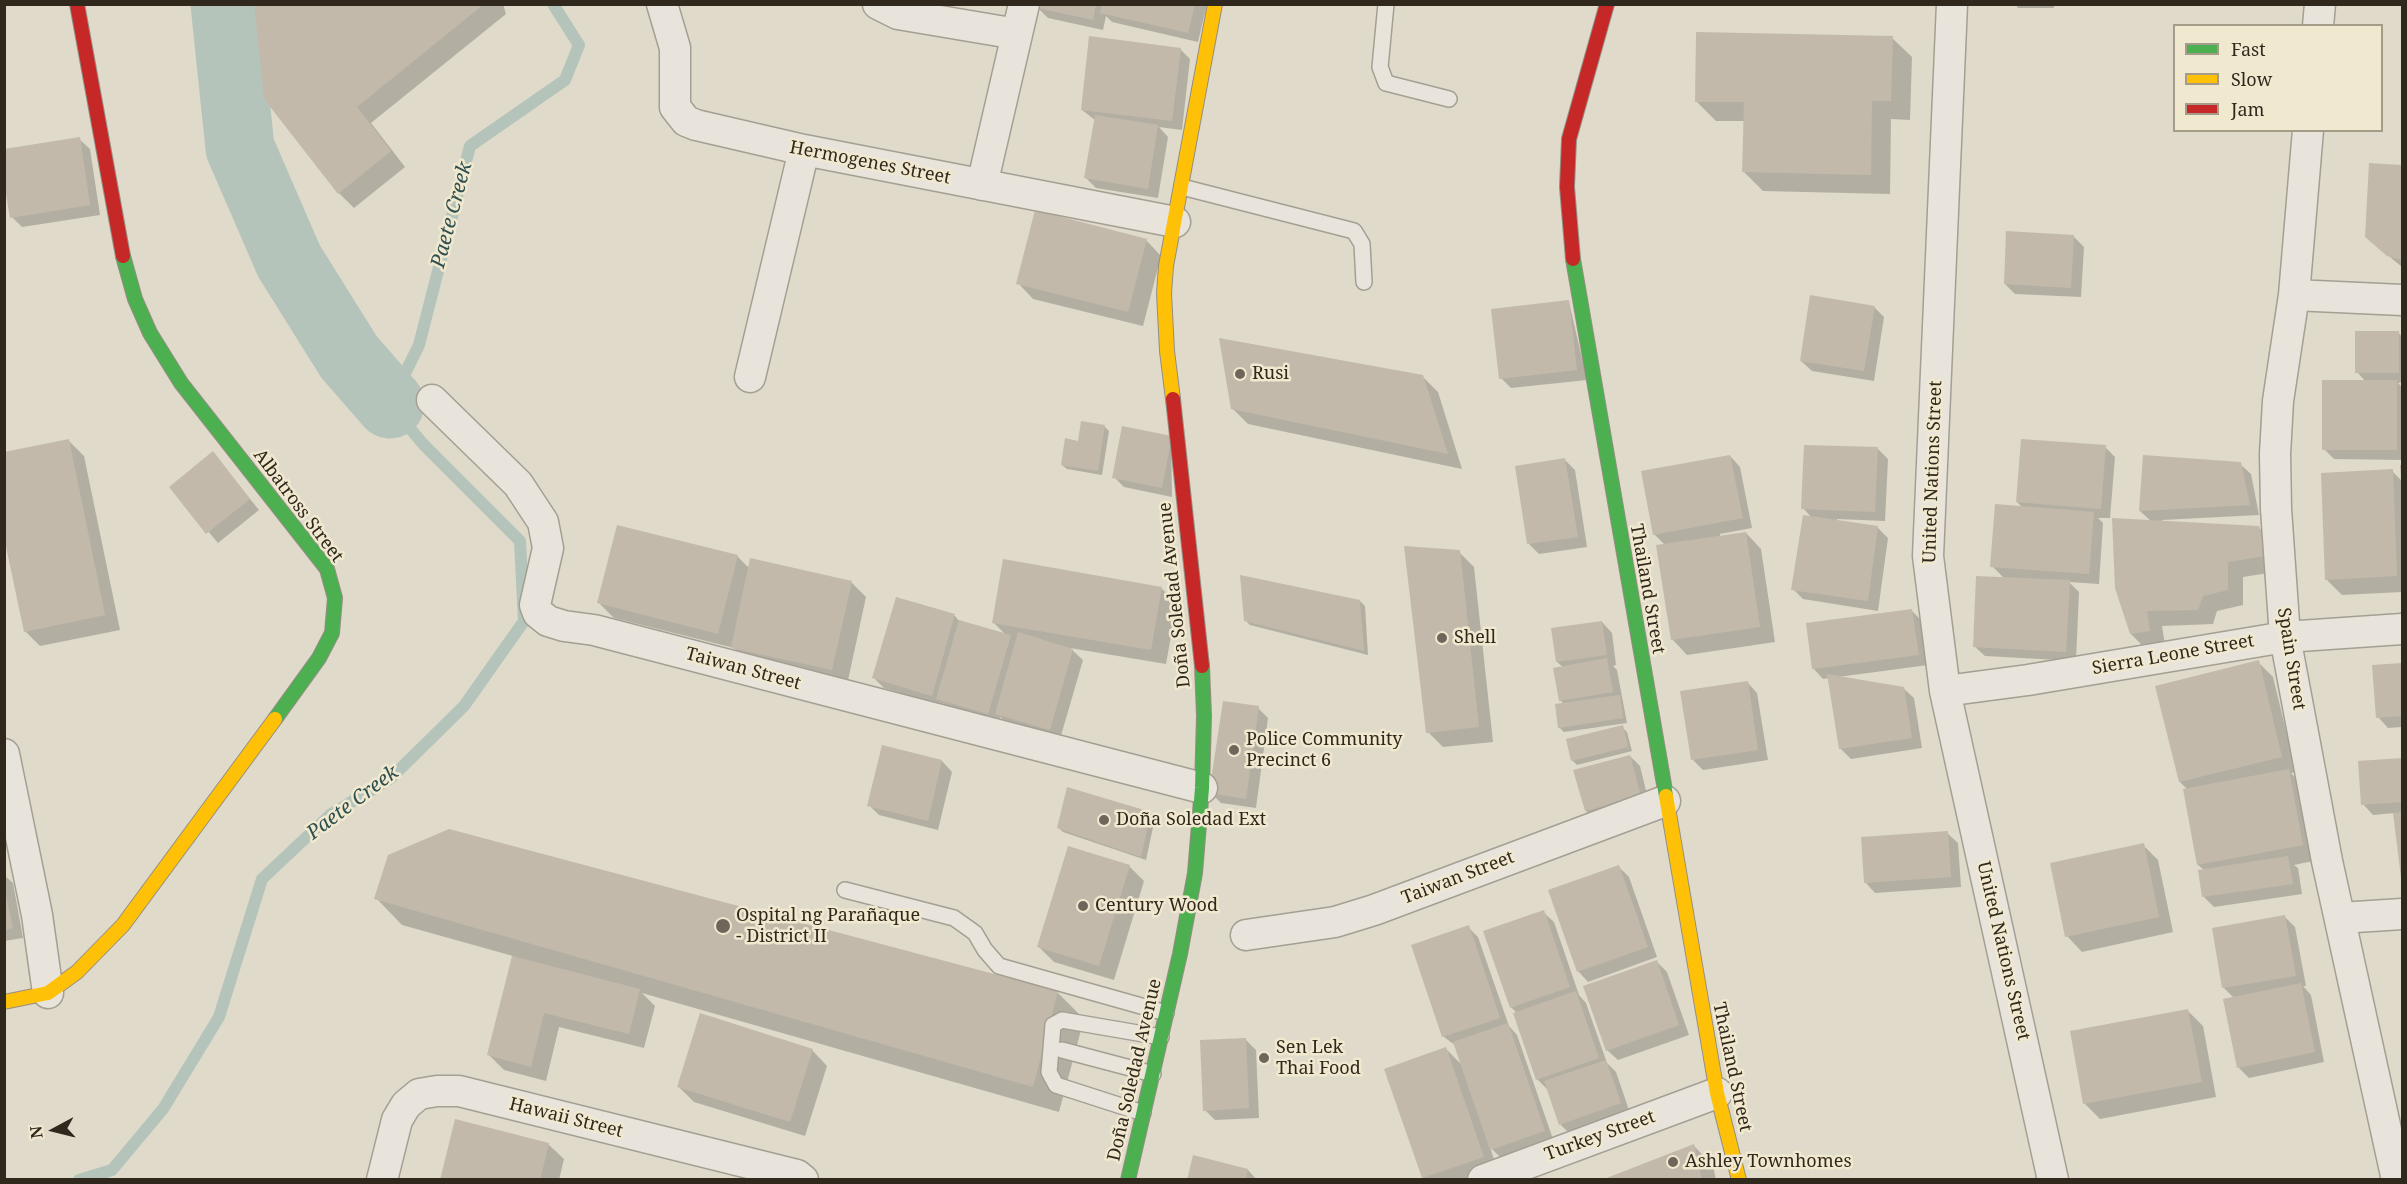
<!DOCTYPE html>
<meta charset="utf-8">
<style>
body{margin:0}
#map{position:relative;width:2407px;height:1184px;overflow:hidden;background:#dfdaca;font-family:"Noto Serif",serif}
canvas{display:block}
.frame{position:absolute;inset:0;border:6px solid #31281d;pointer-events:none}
.legend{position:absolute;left:2173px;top:24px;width:210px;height:108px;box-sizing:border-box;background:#f0e9cf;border:2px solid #a49c88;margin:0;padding:8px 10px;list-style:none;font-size:18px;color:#31281d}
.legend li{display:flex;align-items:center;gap:12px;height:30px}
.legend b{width:30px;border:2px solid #a49c88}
.north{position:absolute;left:24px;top:1100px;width:60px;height:60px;-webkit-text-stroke:4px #f0e9cf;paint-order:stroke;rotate:263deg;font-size:16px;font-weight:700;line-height:24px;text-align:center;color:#31281d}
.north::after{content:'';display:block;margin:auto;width:21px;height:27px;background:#31281d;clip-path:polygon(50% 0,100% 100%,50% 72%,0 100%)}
</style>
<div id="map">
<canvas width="2407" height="1184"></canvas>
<div class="frame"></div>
<ul class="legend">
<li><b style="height:8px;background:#4caf50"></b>Fast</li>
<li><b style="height:8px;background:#ffc107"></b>Slow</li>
<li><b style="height:8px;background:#c62828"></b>Jam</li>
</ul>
<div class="north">N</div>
</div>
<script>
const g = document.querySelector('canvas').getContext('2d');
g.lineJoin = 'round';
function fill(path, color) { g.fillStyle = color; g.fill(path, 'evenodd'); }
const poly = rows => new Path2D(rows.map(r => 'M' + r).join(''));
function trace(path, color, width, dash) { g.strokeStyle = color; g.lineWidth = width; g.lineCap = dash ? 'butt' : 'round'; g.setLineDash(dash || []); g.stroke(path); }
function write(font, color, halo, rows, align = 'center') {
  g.font = font + ' "Noto Serif",serif'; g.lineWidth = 5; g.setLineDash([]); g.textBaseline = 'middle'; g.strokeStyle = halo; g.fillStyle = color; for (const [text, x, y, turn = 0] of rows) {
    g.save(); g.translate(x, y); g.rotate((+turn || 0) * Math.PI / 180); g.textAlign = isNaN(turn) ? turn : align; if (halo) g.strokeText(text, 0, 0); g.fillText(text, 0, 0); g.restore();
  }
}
fill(poly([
 [256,4,503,4,506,14,371,123,405,167,354,208,339,193],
 [1039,4,1207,4,1198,42,1112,22,1106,16,1103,30,1048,18,1038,8],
 [2015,4,2054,4,2054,8,2018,8],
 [1892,38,1912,57,1910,120,1891,119,1890,194,1763,191,1744,172,1745,121,1716,121,1696,101],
 [1180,49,1190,59,1182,130,1159,127,1168,137,1158,198,1096,188,1086,178,1095,120,1082,110],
 [79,139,90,149,100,215,22,227,12,217],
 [2371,164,2402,166,2402,267,2378,247],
 [2073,236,2084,247,2081,297,2015,294,2005,284],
 [1146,240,1161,256,1143,326,1033,299,1018,283],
 [1569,302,1587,380,1511,388,1501,378],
 [1874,307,1884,317,1874,381,1812,371,1801,361],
 [2398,332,2402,337,2402,382,2398,383,2402,387,2402,460,2334,459,2324,449,2366,382,2357,372],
 [1422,376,1438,392,1462,469,1248,424,1232,408],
 [1104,426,1109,431,1102,475,1067,469,1062,465,1079,443],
 [1171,438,1172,497,1124,487,1114,477],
 [69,441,84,456,120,630,40,646,25,631],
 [2105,447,2115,457,2110,518,2098,518,2103,523,2099,584,2069,582,2079,592,2076,661,1985,656,1974,646,2004,578,1992,566,2023,508,2017,502],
 [1878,449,1888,459,1885,521,1837,519,1837,522,1878,528,1888,538,1878,611,1803,599,1793,589,1812,518,1803,508],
 [213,453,259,510,218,543,171,487],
 [1730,456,1740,467,1752,528,1720,534,1720,537,1746,533,1761,549,1775,642,1687,655,1672,639,1665,545,1654,534],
 [1565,460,1575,470,1587,547,1539,554,1529,544],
 [2240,464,2251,474,2259,515,2162,520,2162,522,2258,527,2274,543,2281,571,2243,577,2243,605,2217,611,2213,624,2162,626,2165,645,2146,649,2131,634,2152,522,2140,511],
 [2401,466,2402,466,2402,592,2342,595,2327,580,2392,471,2402,481],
 [1459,552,1474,567,1493,742,1443,747,1428,732],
 [737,556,749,568,851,582,866,597,847,685,748,662,734,648,614,618,599,603],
 [1161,588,1177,603,1166,664,1070,648,1083,660,1060,739,1007,723,1000,717,998,724,948,709,943,703,942,705,884,688,874,678,897,599,955,616,960,622,1006,635,993,622],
 [1360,601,1365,606,1368,655,1250,625,1245,620],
 [1912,611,1922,621,1928,665,1838,677,1903,688,1914,698,1922,748,1851,759,1840,748,1829,678,1823,679,1813,668],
 [1602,622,1612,633,1616,665,1613,666,1617,670,1627,723,1564,732,1559,727,1564,704,1560,700,1563,667,1557,662],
 [2258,662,2273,677,2296,772,2291,773,2303,786,2318,860,2294,865,2298,868,2302,894,2214,907,2204,897,2204,870,2198,865,2188,790,2180,782],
 [2402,665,2402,727,2388,728,2378,717,2373,667],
 [1747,682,1757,693,1768,760,1703,770,1693,760],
 [1258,708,1268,718,1256,808,1221,803,1211,793],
 [1622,727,1627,732,1632,751,1577,765,1572,760],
 [883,747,942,761,952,772,938,830,879,815,869,805],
 [1630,756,1640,766,1650,807,1597,821,1586,811,1575,771],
 [2402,759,2402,877,2395,813,2373,815,2363,804,2360,762],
 [1151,813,1155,818,1146,860,1063,832,1059,828],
 [1947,833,1958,843,1961,887,1875,893,1865,882],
 [2143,845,2158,860,2173,932,2082,952,2067,936],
 [1129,866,1144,881,1114,980,1054,962,1039,947],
 [1619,867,1629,877,1657,957,1588,982,1578,971],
 [4,875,13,883,23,938,4,941],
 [376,898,1058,993,1084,1019,1059,1112,642,993,655,1006,644,1048,559,1027,546,1081,504,1070,489,1055,513,956,402,925],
 [1543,912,1554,922,1579,995,1586,1003,1607,1063,1616,1072,1630,1113,1570,1134,1560,1124,1547,1089,1537,1079,1517,1013,1511,1007],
 [2285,917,2295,927,2306,986,2303,986,2311,995,2324,1062,2249,1078,2239,1068,2234,998,2223,987],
 [1468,927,1478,937,1509,1026,1517,1035,1554,1142,1502,1159,1490,1147,1498,1172,1477,1180,1425,1180,1423,1178,1446,1049,1462,1065,1456,1046,1444,1037,1412,946],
 [1657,962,1667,972,1689,1035,1618,1060,1607,1050],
 [2188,1011,2203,1026,2216,1097,2100,1119,2084,1103],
 [1245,1039,1256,1050,1259,1118,1215,1120,1205,1110],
 [812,1050,827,1066,805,1136,694,1102,679,1087],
 [548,1144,564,1159,559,1180,441,1180],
 [1694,1146,1713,1166,1716,1180,1607,1180],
 [1248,1170,1257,1180,1189,1180]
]), '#0003');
trace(poly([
 [79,1180,112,1170,163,1109,219,1017,262,879,330,815,391,778,464,706,524,621,520,541,423,444,390,404,419,345,470,146,565,80,579,45,553,4]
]), '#b5c4bb', 12);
trace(poly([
 [225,4,240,148,289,261,349,357,390,404]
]), '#b5c4bb', 69);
fill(poly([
 [254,4,484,4,357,107,391,151,338,194,264,99],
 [1037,4,1096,4,1093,20,1037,8],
 [1102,4,1195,4,1188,33,1100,13],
 [1696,32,1893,36,1891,101,1872,101,1871,175,1742,172,1744,102,1695,102],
 [1089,36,1181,48,1172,121,1081,110],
 [1095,115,1158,125,1148,189,1084,178],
 [80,137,90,205,10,218,4,182,4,149],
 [2369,163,2402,165,2402,260,2387,256,2365,237],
 [1035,210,1147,239,1128,312,1016,284],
 [2006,231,2074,235,2071,288,2004,284],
 [1810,295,1875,306,1864,371,1800,361],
 [1569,300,1577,370,1499,379,1491,309],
 [2355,331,2399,331,2399,373,2355,373],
 [1219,338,1423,375,1448,454,1231,409],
 [2322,380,2397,380,2397,450,2322,450],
 [1081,421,1105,425,1098,471,1061,465,1065,438,1078,441],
 [1122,426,1172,436,1162,488,1112,478],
 [69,439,105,615,24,632,4,537,4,452],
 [2021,439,2106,445,2101,509,2016,502],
 [1804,445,1878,447,1875,512,1801,509],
 [213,451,250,499,206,534,169,487],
 [1730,455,1743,518,1653,535,1641,471],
 [2143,455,2241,462,2250,505,2139,511],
 [1565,458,1578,537,1527,544,1515,466],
 [2400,465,2402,465,2402,481,2401,481],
 [2393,469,2397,576,2325,580,2321,473],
 [1995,504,2094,512,2089,574,1990,567],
 [1803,515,1878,526,1868,601,1791,590],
 [2112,518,2259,526,2266,556,2228,562,2228,590,2203,596,2198,610,2147,611,2150,631,2130,634,2115,588],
 [617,525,738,555,718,634,597,603],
 [1746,532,1760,627,1671,640,1656,545],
 [1404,546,1460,550,1479,727,1426,733],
 [750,558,852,581,832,670,731,648],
 [1003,559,1162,587,1151,650,992,623],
 [1240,575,1360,600,1364,651,1244,621],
 [1976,576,2070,580,2066,652,1973,647],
 [896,597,955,614,932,696,872,678],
 [1912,609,1919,655,1812,669,1806,623],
 [959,620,1011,635,988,714,936,699],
 [1602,621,1607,655,1556,662,1551,628],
 [1018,632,1073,649,1050,730,995,714],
 [1607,658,1613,692,1559,701,1553,668],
 [2259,660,2282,757,2179,782,2155,686],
 [2402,663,2402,716,2376,718,2372,665],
 [1827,674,1904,687,1912,738,1839,749],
 [1748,681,1758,750,1691,760,1680,691],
 [1620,695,1623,718,1558,728,1555,704],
 [1223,701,1259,706,1246,799,1209,793],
 [1623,725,1628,747,1571,761,1566,739],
 [882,745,942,760,928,821,867,806],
 [1630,755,1641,796,1585,811,1573,770],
 [2402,758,2402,802,2361,805,2358,761],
 [2289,769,2303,845,2197,865,2183,789],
 [1067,787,1151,812,1141,857,1057,828],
 [2402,812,2402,878,2401,878,2393,813],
 [449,829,1058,991,1033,1087,374,899,388,855],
 [1948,831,1951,877,1864,883,1861,837],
 [2144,843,2159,917,2065,937,2050,863],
 [1068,846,1130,865,1099,966,1037,947],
 [2288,856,2293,884,2202,897,2198,870],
 [1619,865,1648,947,1577,972,1548,890],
 [4,886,13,928,4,930],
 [1544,910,1570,987,1510,1008,1483,931],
 [2285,915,2296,976,2222,988,2212,928],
 [1469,925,1500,1018,1442,1037,1411,945],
 [512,956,640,989,629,1034,544,1013,531,1067,487,1055],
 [1657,960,1679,1025,1606,1051,1583,986],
 [2301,983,2315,1052,2237,1068,2223,999],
 [1576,991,1599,1058,1536,1080,1513,1013],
 [2188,1009,2202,1082,2083,1104,2070,1031],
 [700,1013,813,1049,790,1122,677,1087],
 [1508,1023,1545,1131,1490,1150,1453,1042],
 [1246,1038,1249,1108,1203,1111,1200,1040],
 [1446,1047,1484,1157,1422,1178,1384,1069],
 [1606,1060,1621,1103,1559,1125,1544,1081],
 [455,1119,549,1143,540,1180,440,1180],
 [1694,1144,1702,1180,1604,1180,1604,1179],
 [1193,1155,1248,1169,1246,1180,1187,1180]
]), '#c2b9ab');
const lane = poly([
 [1386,4,1380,67,1386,83,1449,99],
 [1182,187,1354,231,1362,244,1364,282],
 [845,890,954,918,975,933,985,950,999,966,1166,1013],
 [1062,1050,1153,1074],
 [1143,1113,1056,1085,1049,1072,1053,1025,1062,1020,1161,1037]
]);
const street = poly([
 [662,4,675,48,675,107,686,121,696,125,804,150,1175,222],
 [878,4,898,14,1017,34],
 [1952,4,1928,556,1945,691,2053,1180],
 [2318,26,2320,4],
 [2308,130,2294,295,2278,401,2275,454,2276,509,2285,637,2327,861,2397,1180],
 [982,185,1024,4],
 [2294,295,2402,300],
 [750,377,804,150],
 [432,400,518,484,543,522,548,548,535,605,538,613,548,621,564,626,594,630,1202,788],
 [1945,691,2028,680,2285,637,2402,629],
 [4,754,37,915,48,993],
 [2340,918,2402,914],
 [1246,935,1335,922,1374,910,1665,801],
 [382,1180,397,1120,406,1105,419,1094,437,1091,459,1091,797,1175,803,1180],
 [1483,1180,1717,1093]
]);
const fast = poly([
 [123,256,135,299,150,333,181,383,327,569,335,598,332,633,319,658,275,719],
 [1573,259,1666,796],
 [1128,1180,1180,954,1195,873,1202,788,1204,716,1202,666]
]);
const slow = poly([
 [1173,399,1167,351,1164,293,1166,266,1215,4],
 [1666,796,1717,1093,1739,1180],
 [4,1002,48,993,77,972,123,925,275,719]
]);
const jam = poly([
 [77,4,123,256],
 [1573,259,1567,187,1569,139,1607,4],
 [1173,399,1202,666]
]);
trace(lane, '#a49f93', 18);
trace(street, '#a49f93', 33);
trace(fast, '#948e83', 16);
trace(slow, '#948e83', 16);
trace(jam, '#948e83', 16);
trace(lane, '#e8e4db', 15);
trace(street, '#e8e4db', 30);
trace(fast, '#4caf50', 14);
trace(slow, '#ffc107', 14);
trace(jam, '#c62828', 14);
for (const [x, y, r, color] of [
 [1240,374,6,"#6e665a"],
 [1442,638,6,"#6e665a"],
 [1234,750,6,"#6e665a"],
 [1104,820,6,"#6e665a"],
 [1083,906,6,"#6e665a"],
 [723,926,8,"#6e665a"],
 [1264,1058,6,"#6e665a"],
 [1673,1162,6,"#6e665a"]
]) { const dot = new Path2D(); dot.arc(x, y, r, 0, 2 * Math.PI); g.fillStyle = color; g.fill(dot); trace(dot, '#f0e9cf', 2); }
write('18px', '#31281d', '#f0e9cf', [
 ["Hermogenes Street",870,163,11],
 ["United Nations Street",1933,472,-88],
 ["Albatross Street",298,506,53],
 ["Thailand Street",1647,589,80],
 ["Doña Soledad Avenue",1175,595,-96],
 ["Sierra Leone Street",2173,655,-10],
 ["Spain Street",2291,659,81],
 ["Taiwan Street",743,669,15],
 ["Taiwan Street",1458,878,-21],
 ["United Nations Street",2003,951,77],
 ["Thailand Street",1732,1067,78],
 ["Doña Soledad Avenue",1135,1070,-77],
 ["Hawaii Street",566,1118,14],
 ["Turkey Street",1600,1136,-20]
]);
write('18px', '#31281d', '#f0e9cf', [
 ["Rusi",1252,374],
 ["Shell",1454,638],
 ["Police Community",1246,740],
 ["Precinct 6",1246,761],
 ["Doña Soledad Ext",1116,820],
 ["Century Wood",1095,906],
 ["Ospital ng Parañaque",736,916],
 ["- District II",736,937],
 ["Sen Lek",1276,1048],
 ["Thai Food",1276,1069],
 ["Ashley Townhomes",1685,1162]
], 'left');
write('italic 20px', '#2e4f4f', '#f0e9cf', [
 ["Paete Creek",452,215,-75],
 ["Paete Creek",353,803,-37]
]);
</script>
